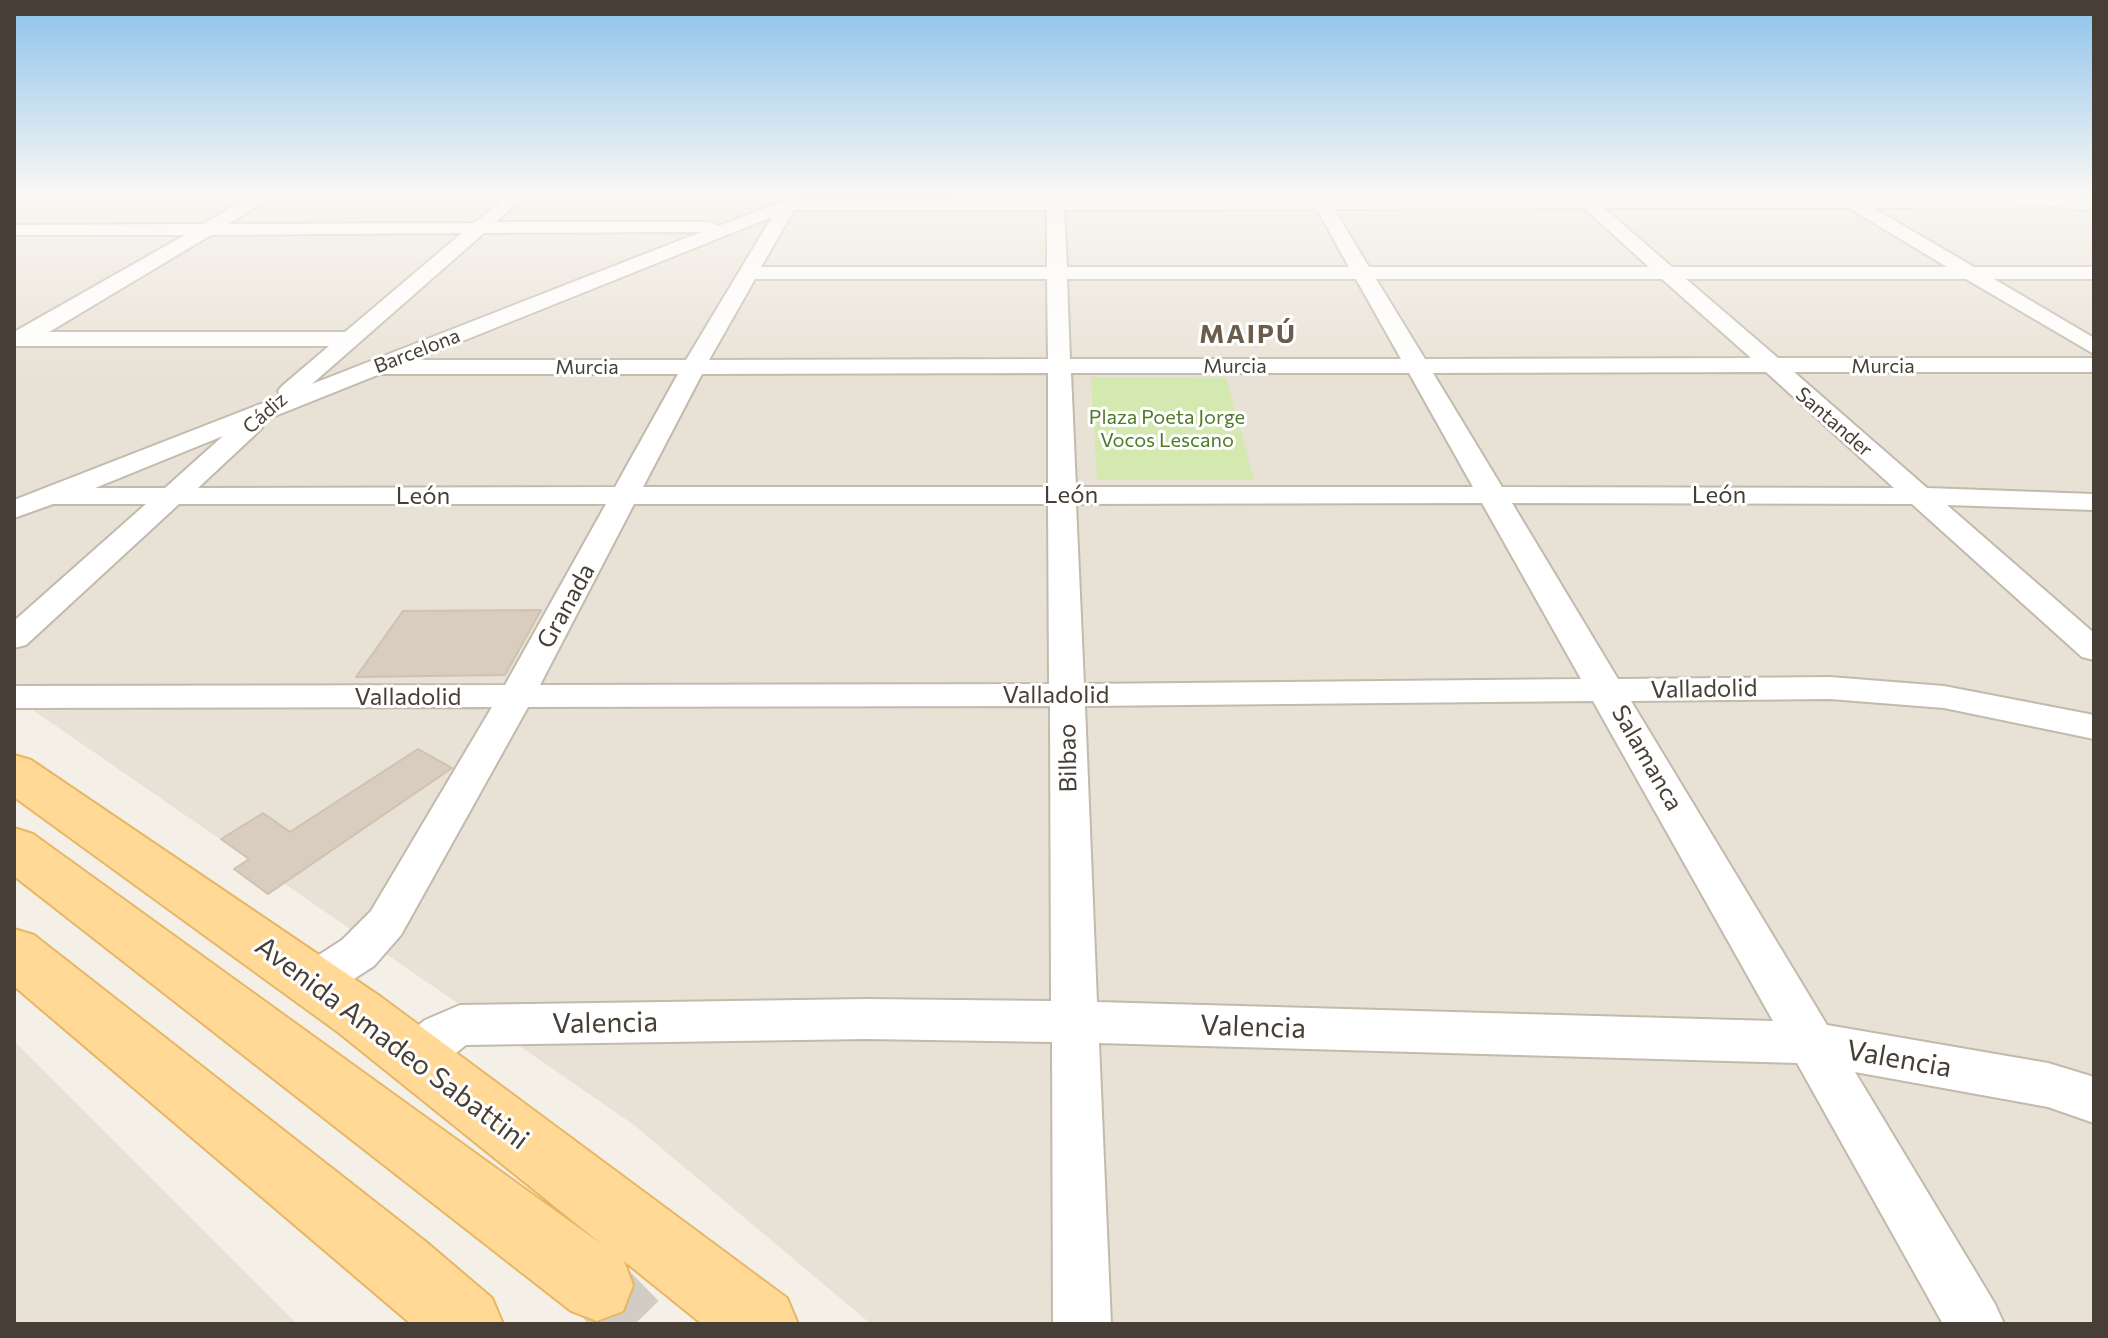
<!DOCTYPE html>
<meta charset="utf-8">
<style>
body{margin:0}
#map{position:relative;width:2108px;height:1338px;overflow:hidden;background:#f4efe7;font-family:Commissioner,sans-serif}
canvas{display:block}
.frame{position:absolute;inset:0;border:16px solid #473f36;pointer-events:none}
</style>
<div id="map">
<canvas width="2108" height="1338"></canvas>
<div class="frame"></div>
</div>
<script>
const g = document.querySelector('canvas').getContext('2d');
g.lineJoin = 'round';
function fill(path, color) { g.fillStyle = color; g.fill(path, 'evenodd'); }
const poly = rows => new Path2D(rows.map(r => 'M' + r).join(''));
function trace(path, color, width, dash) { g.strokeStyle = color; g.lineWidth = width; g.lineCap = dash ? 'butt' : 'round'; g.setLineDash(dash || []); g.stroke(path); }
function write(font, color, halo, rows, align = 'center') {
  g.font = font + ' Commissioner,sans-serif'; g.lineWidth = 6; g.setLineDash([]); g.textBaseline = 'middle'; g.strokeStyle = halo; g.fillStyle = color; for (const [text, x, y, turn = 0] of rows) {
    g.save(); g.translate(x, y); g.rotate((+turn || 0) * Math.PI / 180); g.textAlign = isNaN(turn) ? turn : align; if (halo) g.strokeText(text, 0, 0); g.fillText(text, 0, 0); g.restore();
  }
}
fill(poly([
 [14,193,2094,193,2094,1324,871,1324,634,1125,14,697],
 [14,1041,297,1324,14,1324]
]), '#e8e1d5');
fill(poly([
 [1091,377,1226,378,1254,480,1097,480]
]), '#d3e9af');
const building = poly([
 [541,610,505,675,356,677,403,611,541,610],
 [418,749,452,768,268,894,234,869,249,859,221,839,263,813,290,832,418,749]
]);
fill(building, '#d9cdbf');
trace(building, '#d1c1af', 2);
trace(poly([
 [597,1285,635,1324]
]), '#d1ccc4', 66, [66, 33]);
const minor = poly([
 [14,193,28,193,14,200,14,193],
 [257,193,276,193,229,224,475,223,510,193,528,193,496,222,710,222,718,226,795,197,802,200,1047,199,1047,193,1063,193,1064,199,1311,199,1308,193,1324,193,1328,199,1573,198,1572,193,1586,193,1593,198,2060,197,2093,201,2094,207,2087,210,2060,207,1873,208,1974,267,2094,267,2094,279,1994,279,2094,338,2094,354,1966,279,1686,279,1778,358,2094,358,2094,372,1794,372,1927,488,2094,494,2094,510,1947,505,2094,633,2094,660,2082,657,1912,504,1512,503,1618,679,1830,677,1944,686,2094,715,2094,739,1944,708,1830,699,1631,701,1827,1025,2048,1063,2094,1077,2094,1123,2048,1107,1855,1072,1995,1304,2004,1324,1943,1324,1797,1063,1099,1043,1111,1324,1053,1324,1052,1042,867,1039,466,1045,432,1072,415,1078,398,1072,391,1057,398,1042,425,1020,460,1005,867,999,1051,1001,1050,706,528,707,401,935,374,966,329,995,313,1001,297,995,290,982,297,969,342,940,371,911,492,707,14,708,14,686,505,685,606,504,179,504,26,645,14,648,14,621,146,504,53,504,14,518,14,500,281,396,278,391,282,386,329,346,14,346,14,332,185,235,14,235,14,225,203,224,257,193],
 [1584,208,1649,267,1369,267,1334,209,1584,208],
 [1604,208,1849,208,1947,267,1672,267,1604,208],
 [1317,209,1349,267,1067,267,1064,210,1317,209],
 [794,210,1047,210,1047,267,761,267,794,210],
 [772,217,686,360,415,360,772,217],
 [701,232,312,384,484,233,701,232],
 [462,233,345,332,49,332,211,235,462,233],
 [755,279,1047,279,1048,359,709,360,755,279],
 [1067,279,1356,279,1401,359,1070,359,1067,279],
 [1376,279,1662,279,1751,358,1425,359,1376,279],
 [1766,372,1894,488,1502,487,1433,373,1766,372],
 [1048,373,1048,487,643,487,702,374,1048,373],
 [1071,373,1409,373,1473,487,1076,487,1071,373],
 [380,374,678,374,615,487,198,488,259,431,263,426,260,422,380,374],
 [223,436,165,488,95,488,223,436],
 [1482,503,1581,679,1084,684,1076,504,1482,503],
 [634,504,1048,504,1049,684,540,685,634,504],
 [1593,701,1773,1021,1097,1002,1085,706,1593,701]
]);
const primary = poly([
 [14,755,31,760,381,997,787,1298,798,1324,702,1324,624,1261,633,1285,623,1311,597,1321,571,1311,14,876,14,828,33,834,604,1246,339,1033,14,797,14,755],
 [14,929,34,935,425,1241,492,1298,503,1324,411,1324,14,986,14,929]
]);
trace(minor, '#c3b9ac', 4);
trace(primary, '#e7b662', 4);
fill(minor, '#fff');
fill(primary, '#ffd995');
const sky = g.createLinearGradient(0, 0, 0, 380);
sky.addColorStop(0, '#8cc2ec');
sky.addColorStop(0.51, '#faf8f4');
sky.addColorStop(1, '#faf8f400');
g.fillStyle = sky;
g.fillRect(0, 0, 2108, 380);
write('20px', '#473f36', '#fff', [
 ["Barcelona",417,351,-21],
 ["Murcia",1235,366],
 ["Murcia",1883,366],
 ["Murcia",587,367],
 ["Cádiz",265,413,-41],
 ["Santander",1834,422,41]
]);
write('20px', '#4d7b27', '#fff', [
 ["Plaza Poeta Jorge",1167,417],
 ["Vocos Lescano",1167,440]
]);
write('24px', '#473f36', '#fff', [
 ["León",1071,495],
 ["León",1719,495],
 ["León",423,496],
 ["Granada",566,606,-61],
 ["Valladolid",1704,689,-1],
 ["Valladolid",1056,695],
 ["Valladolid",408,697],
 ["Bilbao",1068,758,-91],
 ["Salamanca",1647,758,60]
]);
g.letterSpacing = '2px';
write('bold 26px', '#6b5c4d', '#fff', [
 ["MAIPÚ",1248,334]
]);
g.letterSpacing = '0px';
write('28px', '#473f36', '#fff', [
 ["Valencia",605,1023,-1],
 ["Valencia",1253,1027,2],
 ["Avenida Amadeo Sabattini",392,1043,37],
 ["Valencia",1899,1059,10]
]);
</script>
